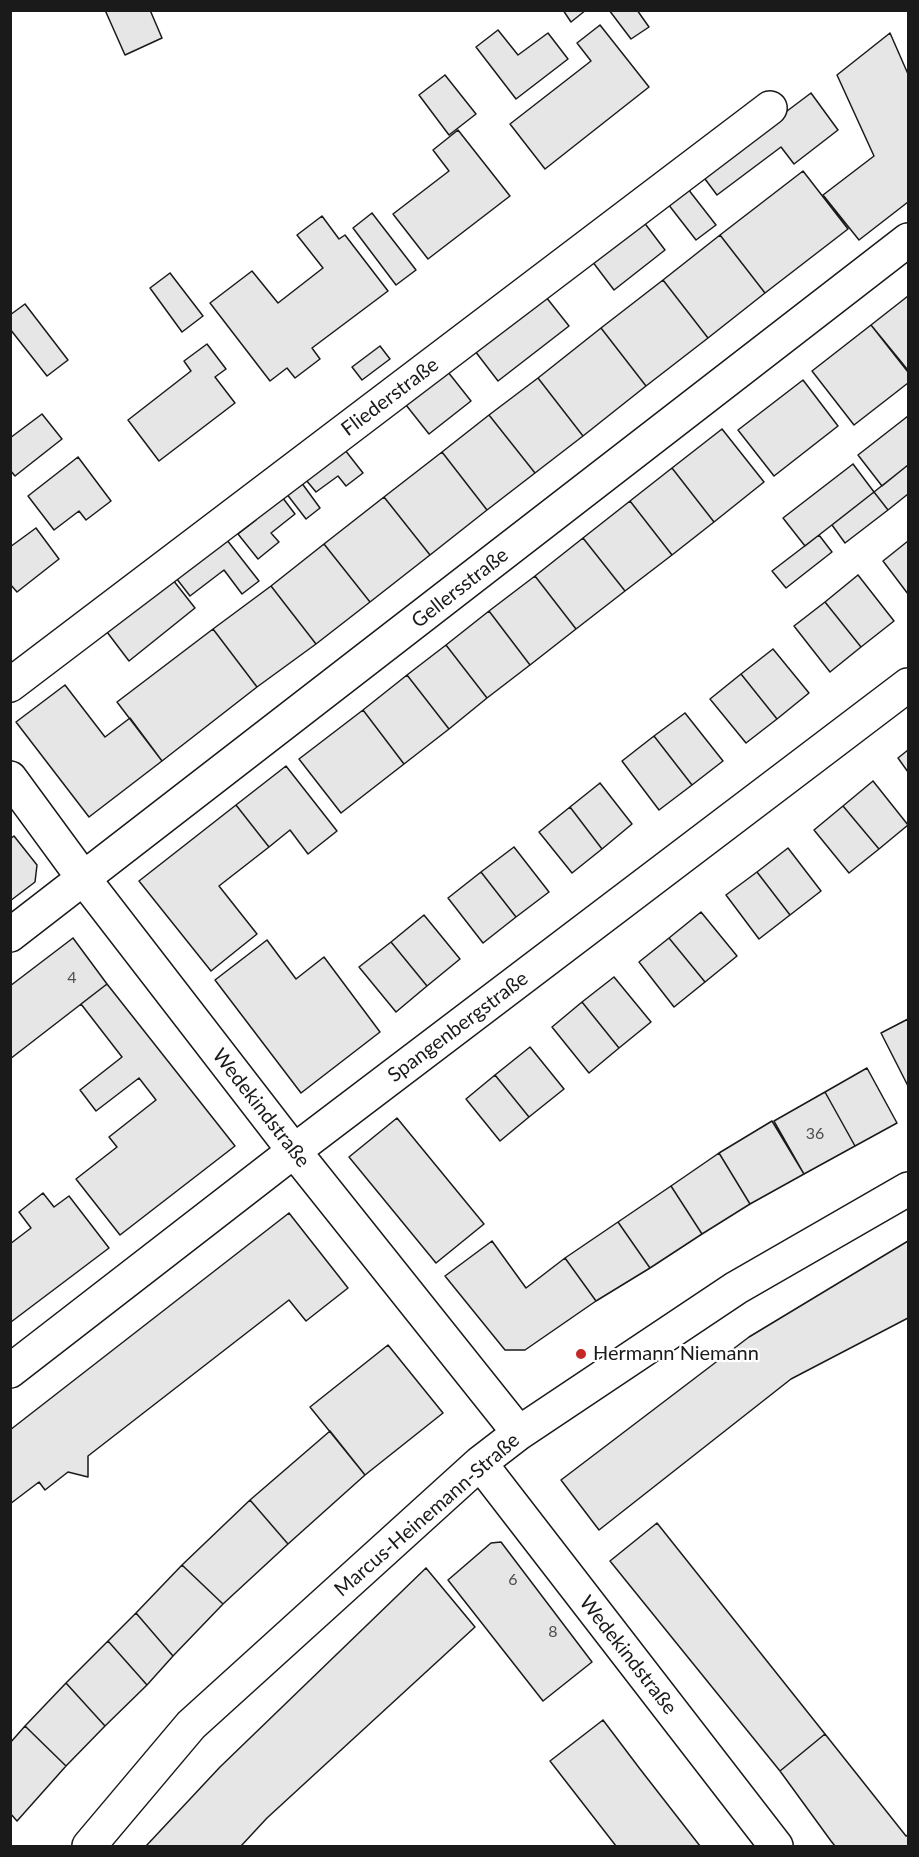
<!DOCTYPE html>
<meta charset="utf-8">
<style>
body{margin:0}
#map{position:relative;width:919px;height:1857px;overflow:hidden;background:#fff;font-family:Lato,sans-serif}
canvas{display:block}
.frame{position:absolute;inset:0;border:12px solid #1a1a1a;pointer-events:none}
</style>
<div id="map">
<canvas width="919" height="1857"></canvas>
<div class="frame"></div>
</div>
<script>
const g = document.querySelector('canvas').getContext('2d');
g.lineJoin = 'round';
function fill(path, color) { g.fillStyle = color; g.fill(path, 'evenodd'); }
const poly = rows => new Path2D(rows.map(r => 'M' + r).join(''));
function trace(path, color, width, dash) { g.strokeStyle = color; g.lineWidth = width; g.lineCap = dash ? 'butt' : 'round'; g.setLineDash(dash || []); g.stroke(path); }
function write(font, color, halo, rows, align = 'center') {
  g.font = font + ' Lato,sans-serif'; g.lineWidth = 4.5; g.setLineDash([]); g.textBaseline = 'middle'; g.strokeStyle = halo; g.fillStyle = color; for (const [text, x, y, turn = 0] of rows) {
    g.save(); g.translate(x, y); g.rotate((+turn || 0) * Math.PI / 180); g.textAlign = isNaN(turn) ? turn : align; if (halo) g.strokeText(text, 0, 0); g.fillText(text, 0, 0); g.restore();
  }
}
const building = poly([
 [105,10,150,10,162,38,125,55,105,10],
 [563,10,586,10,571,22,563,10],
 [609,10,637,10,649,27,631,39,609,10],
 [600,25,649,87,545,169,510,124,591,61,577,43,600,25],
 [498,30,518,55,548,33,568,59,516,99,476,47,498,30],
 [890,33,908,74,908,202,859,240,823,195,874,156,837,75,890,33],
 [445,75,476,114,449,135,419,95,445,75],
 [811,93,838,130,794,164,781,147,717,195,702,175,811,93],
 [458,130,510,196,428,259,393,214,449,171,433,150,458,130],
 [803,171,848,229,765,293,720,235,803,171],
 [688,189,716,225,696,240,668,204,688,189],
 [372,213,416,270,396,285,353,228,372,213],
 [322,216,339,239,345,235,388,291,312,348,320,359,295,378,287,368,270,381,210,303,252,271,278,303,323,268,297,235,322,216],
 [643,221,665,250,614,290,592,261,643,221],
 [720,235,765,293,708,338,663,280,720,235],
 [170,273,203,316,182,332,150,288,170,273],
 [663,280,708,338,646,386,601,328,663,280],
 [908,296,908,368,907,369,871,325,908,296],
 [546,297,569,326,498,381,475,351,546,297],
 [25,304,68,360,47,376,10,329,10,315,25,304],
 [871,325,908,372,908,383,854,425,812,371,871,325],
 [601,328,646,386,583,436,538,378,601,328],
 [207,344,226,369,215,377,235,403,159,461,128,420,191,371,184,361,207,344],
 [380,346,390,359,362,380,352,367,380,346],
 [448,372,471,401,429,434,406,405,448,372],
 [538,378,583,436,535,473,489,415,538,378],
 [803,380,838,426,774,476,738,430,803,380],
 [42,414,62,439,15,476,10,470,10,438,42,414],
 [489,415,535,473,487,510,442,452,489,415],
 [908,416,908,465,882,486,858,455,908,416],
 [722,429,764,482,714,522,672,468,722,429],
 [345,450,363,473,346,486,338,476,316,492,306,480,345,450],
 [442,452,487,510,430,555,384,497,442,452],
 [78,457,111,501,86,520,79,511,54,530,28,496,78,457],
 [853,464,874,492,805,546,783,518,853,464],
 [908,465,908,494,888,510,874,492,908,465],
 [672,468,714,522,672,555,630,501,672,468],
 [301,482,320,508,306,519,286,493,301,482],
 [874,492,888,510,845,543,832,525,874,492],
 [279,493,295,514,271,533,279,542,258,559,238,534,256,520,252,514,279,493],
 [384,497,430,555,370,602,324,544,384,497],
 [630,501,672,555,625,591,583,538,630,501],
 [36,528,59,559,17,592,10,584,10,547,36,528],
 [223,535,259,581,242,594,224,570,190,596,173,574,223,535],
 [819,535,832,552,786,588,772,571,819,535],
 [583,538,625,591,576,629,535,576,583,538],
 [908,541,908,594,883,561,908,541],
 [324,544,370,602,316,644,271,586,324,544],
 [858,575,894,621,861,647,825,602,858,575],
 [535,576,576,629,530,665,489,611,535,576],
 [173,580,195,608,129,661,107,632,173,580],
 [271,586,316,644,257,687,213,629,271,586],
 [825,602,861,647,830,672,794,626,825,602],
 [489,611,530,665,487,698,446,645,489,611],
 [213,629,257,687,162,761,117,702,213,629],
 [446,645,487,698,449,729,407,675,446,645],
 [773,649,809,693,777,719,741,674,773,649],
 [741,674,777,719,746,743,710,699,741,674],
 [407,675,449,729,404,764,363,710,407,675],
 [65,685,105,737,130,718,162,761,89,817,16,722,65,685],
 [363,710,404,764,341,813,299,759,363,710],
 [685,713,723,761,692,785,654,736,685,713],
 [654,736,692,785,659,810,622,761,654,736],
 [908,750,908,772,898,758,908,750],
 [286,766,337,831,308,854,290,830,269,847,236,805,286,766],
 [873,781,908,825,879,849,843,806,873,781],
 [600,783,632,824,602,849,570,807,600,783],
 [236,805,269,847,219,886,257,934,211,971,139,881,236,805],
 [843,806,879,849,849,873,814,830,843,806],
 [570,807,602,849,572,873,539,832,570,807],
 [14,836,37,865,35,882,10,901,10,839,14,836],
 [514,847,549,892,516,917,481,872,514,847],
 [788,848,821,891,790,915,757,872,788,848],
 [481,872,516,917,483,943,448,898,481,872],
 [757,872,790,915,759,939,726,895,757,872],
 [701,912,737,956,705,982,669,938,701,912],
 [424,915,460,959,427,986,391,942,424,915],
 [73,938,107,984,10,1059,10,986,73,938],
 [669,938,705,982,674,1007,639,962,669,938],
 [267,940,296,979,324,957,380,1032,301,1093,215,980,267,940],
 [391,942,427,986,396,1012,359,967,391,942],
 [614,977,651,1022,619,1048,582,1002,614,977],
 [107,984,235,1146,120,1235,76,1179,117,1147,109,1137,156,1100,139,1078,96,1111,80,1090,122,1057,81,1004,107,984],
 [582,1002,619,1048,589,1073,552,1027,582,1002],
 [908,1019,908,1086,881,1033,908,1019],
 [530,1047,564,1089,529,1117,495,1075,530,1047],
 [867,1068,897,1123,855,1146,825,1092,867,1068],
 [495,1075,529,1117,500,1141,466,1099,495,1075],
 [825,1092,855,1146,804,1174,774,1121,825,1092],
 [397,1118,484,1224,436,1263,349,1157,397,1118],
 [772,1121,804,1174,750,1204,719,1153,772,1121],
 [719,1153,750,1204,702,1234,671,1186,719,1153],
 [671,1186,702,1234,650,1268,618,1222,671,1186],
 [43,1193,54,1207,69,1196,109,1248,11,1322,10,1244,31,1228,19,1212,43,1193],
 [289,1213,348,1288,306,1321,289,1300,88,1456,88,1477,68,1472,45,1490,39,1482,10,1504,10,1430,289,1213],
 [618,1222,650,1268,596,1301,565,1258,618,1222],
 [492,1241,526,1288,565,1258,596,1301,525,1350,505,1350,445,1276,492,1241],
 [908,1241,908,1318,791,1379,599,1530,561,1480,749,1337,908,1241],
 [388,1345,443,1413,365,1475,310,1407,388,1345],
 [330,1431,365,1475,288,1544,250,1500,330,1431],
 [250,1500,288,1544,223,1604,182,1565,250,1500],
 [657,1523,825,1734,780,1771,610,1561,657,1523],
 [501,1542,592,1662,543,1701,448,1580,491,1543,501,1542],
 [182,1565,223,1604,173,1656,136,1613,182,1565],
 [426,1568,475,1627,267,1818,241,1846,146,1846,220,1767,426,1568],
 [136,1613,173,1656,147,1685,108,1641,136,1613],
 [108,1641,147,1685,105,1726,66,1683,108,1641],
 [66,1683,105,1726,66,1766,25,1726,66,1683],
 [603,1720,640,1769,700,1846,616,1846,550,1761,603,1720],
 [25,1726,66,1766,17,1821,10,1813,10,1743,25,1726],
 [825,1734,906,1836,908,1835,908,1846,835,1846,831,1841,780,1771,825,1734]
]);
fill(building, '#e6e6e6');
trace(building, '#1a1a1a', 1.5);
const street = poly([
 [10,685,770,108],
 [10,778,84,879,294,1151,519,1433],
 [10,935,908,240],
 [10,1371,294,1151,908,685],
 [480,1463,776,1846],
 [89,1846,191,1725,480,1463,519,1433,736,1288,908,1189]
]);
trace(street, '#1a1a1a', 36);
trace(street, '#fff', 33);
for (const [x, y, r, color] of [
 [581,1354,6,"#c62828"]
]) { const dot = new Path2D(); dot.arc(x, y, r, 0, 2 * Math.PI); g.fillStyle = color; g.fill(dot); trace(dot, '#fff', 2); }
write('16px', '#4d4d4d', null, [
 ["4",72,978],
 ["36",815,1134],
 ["6",513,1580],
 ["8",553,1632]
]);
write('20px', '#1a1a1a', '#fff', [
 ["Fliederstraße",390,397,-37],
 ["Gellersstraße",460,588,-38],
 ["Spangenbergstraße",458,1027,-37],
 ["Wedekindstraße",261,1108,52],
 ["Marcus-Heinemann-Straße",427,1515,-41],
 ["Wedekindstraße",628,1655,52]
]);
write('20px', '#1a1a1a', '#fff', [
 ["Hermann Niemann",593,1354]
], 'left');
</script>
